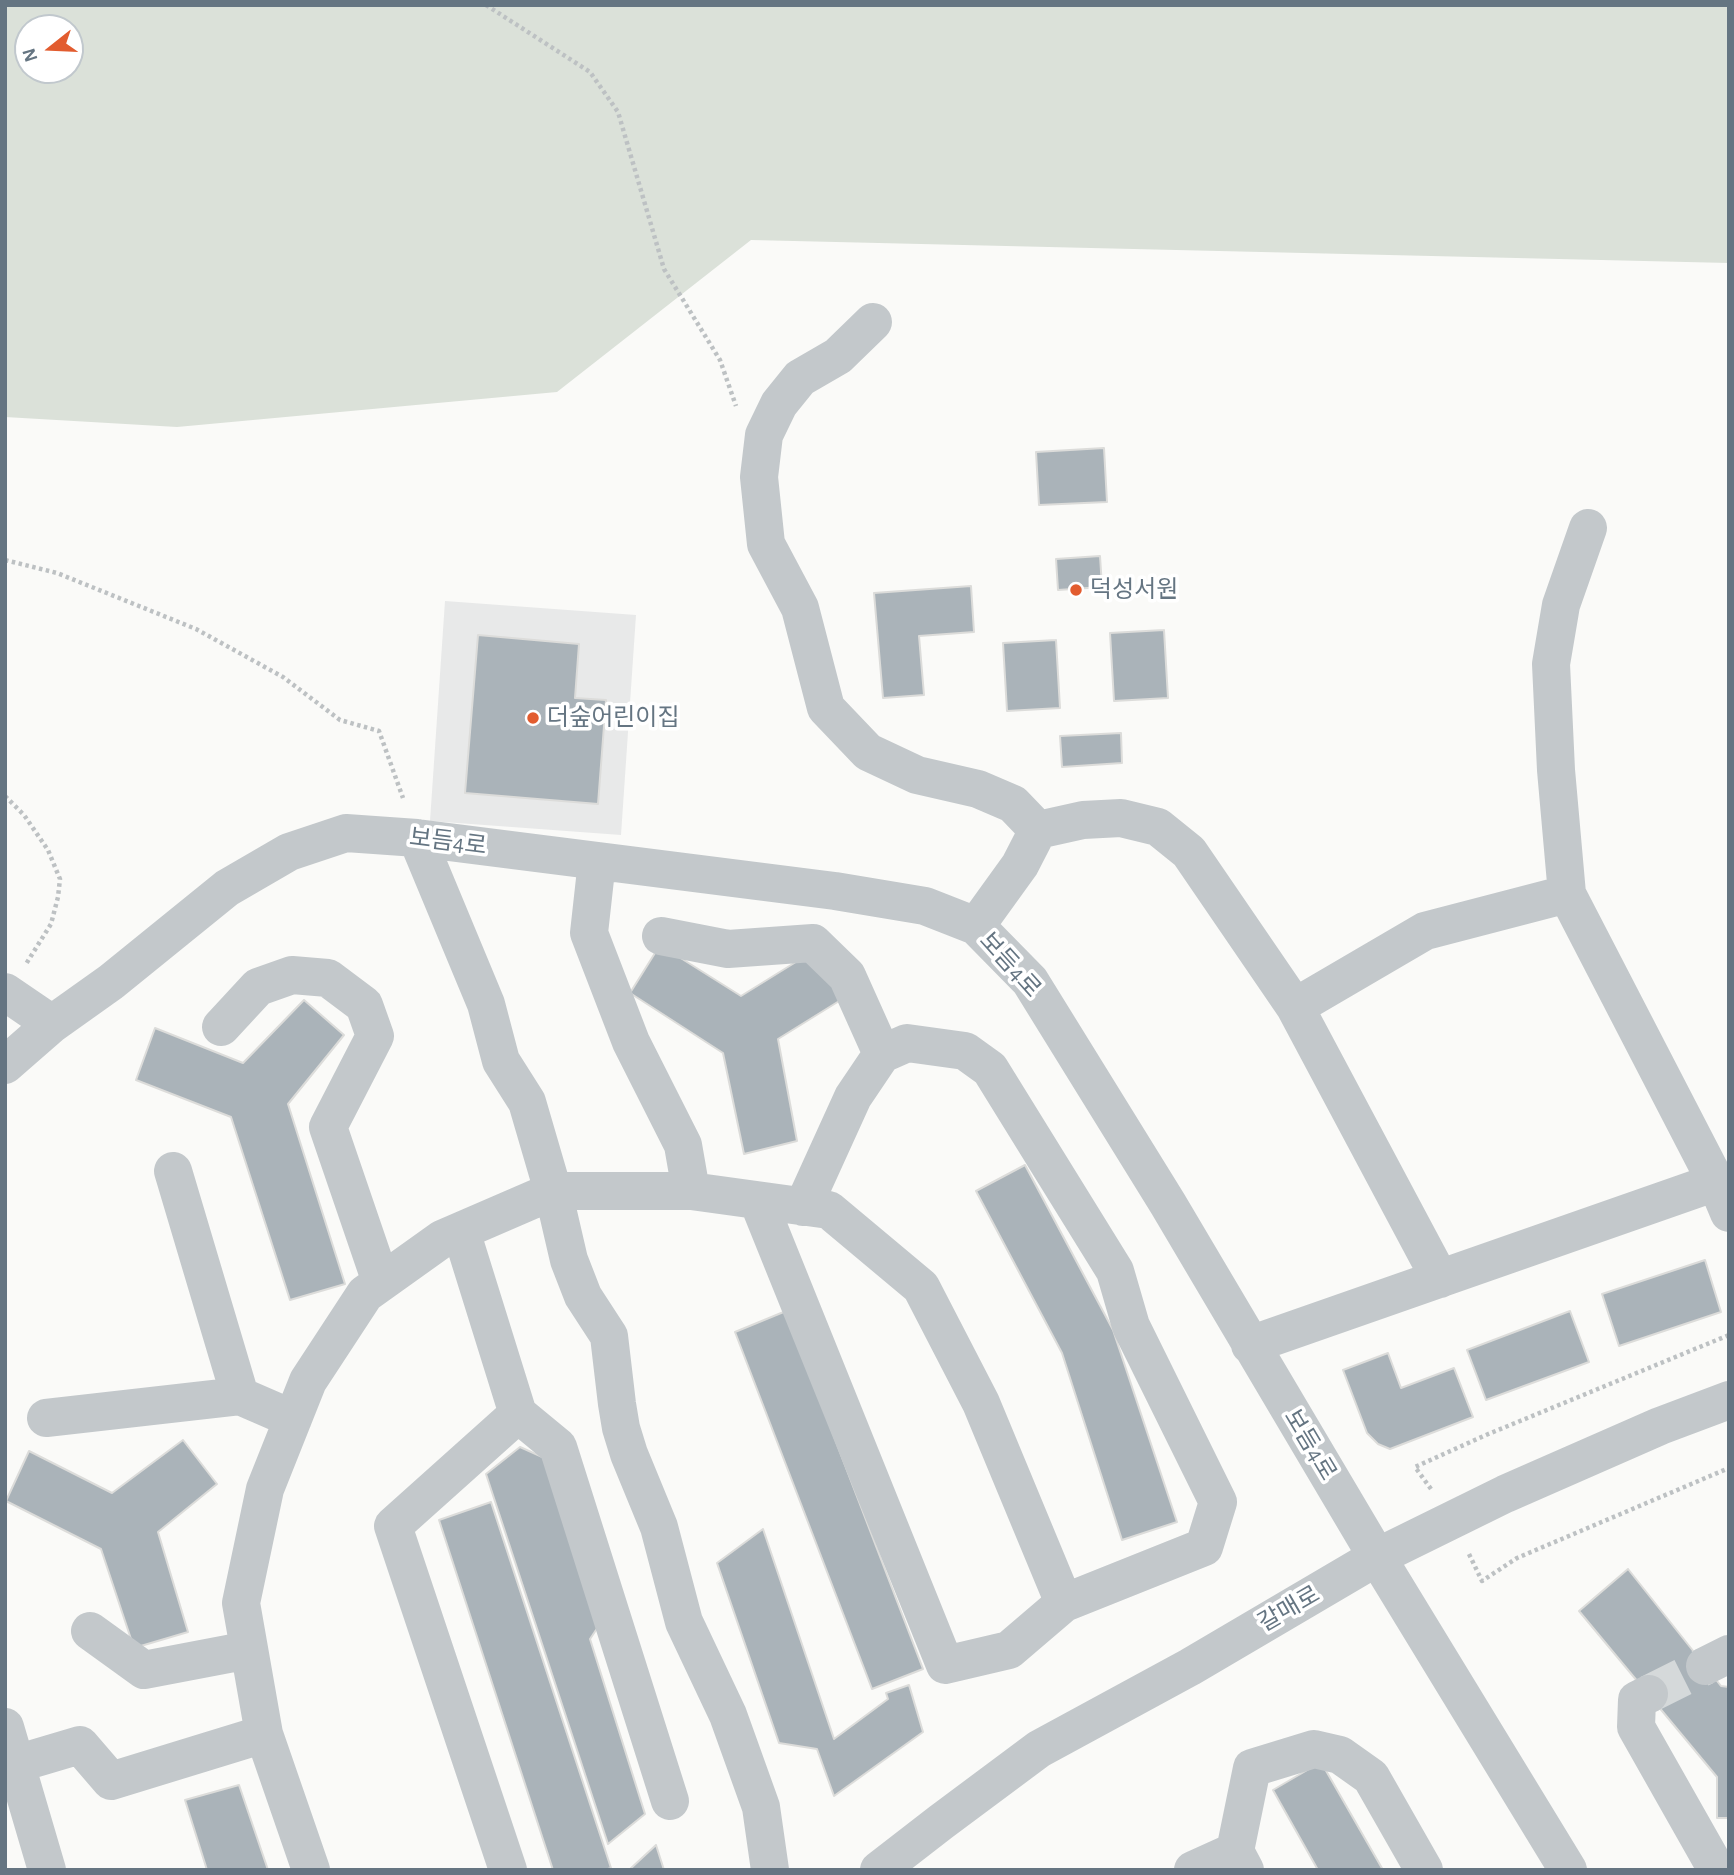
<!DOCTYPE html>
<meta charset="utf-8">
<style>
body{margin:0}
#map{position:relative;width:1734px;height:1875px;overflow:hidden;background:#fafaf8;font-family:"Alegreya Sans",sans-serif}
canvas{display:block}
.frame{position:absolute;inset:0;border:7px solid #657582;pointer-events:none}
.north{position:absolute;left:14px;top:14px;width:70px;height:70px;box-sizing:border-box;background:#fff;border:2px solid #c1c8cd;border-radius:50%;rotate:252deg;font-size:19px;font-weight:700;line-height:28px;text-align:center;color:#657582}
.north::after{content:'';display:block;margin:auto;width:24px;height:32px;background:#e25c2f;clip-path:polygon(50% 0,100% 100%,50% 72%,0 100%)}
</style>
<div id="map">
<canvas width="1734" height="1875"></canvas>
<div class="frame"></div>
<div class="north">N</div>
</div>
<script>
const g = document.querySelector('canvas').getContext('2d');
g.lineJoin = 'round';
function fill(path, color) { g.fillStyle = color; g.fill(path, 'evenodd'); }
const poly = rows => new Path2D(rows.map(r => 'M' + r).join(''));
function trace(path, color, width, dash) { g.strokeStyle = color; g.lineWidth = width; g.lineCap = dash ? 'butt' : 'round'; g.setLineDash(dash || []); g.stroke(path); }
function write(font, color, halo, rows, align = 'center') {
  g.font = font + ' "Alegreya Sans","Noto Sans KR",sans-serif'; g.lineWidth = 7; g.setLineDash([]); g.textBaseline = 'middle'; g.strokeStyle = halo; g.fillStyle = color; for (const [text, x, y, turn = 0] of rows) {
    g.save(); g.translate(x, y); g.rotate((+turn || 0) * Math.PI / 180); g.textAlign = isNaN(turn) ? turn : align; if (halo) g.strokeText(text, 0, 0); g.fillText(text, 0, 0); g.restore();
  }
}
fill(poly([
 [445,601,636,615,621,835,430,821]
]), '#e8e9e9');
fill(poly([
 [5,5,1729,5,1729,263,751,240,557,392,177,427,5,417],
 [28,28,70,28,70,70,28,70]
]), '#dbe1d9');
const building = poly([
 [1104,448,1107,502,1039,505,1036,452,1104,448],
 [1100,556,1102,587,1058,590,1056,559,1100,556],
 [971,586,974,632,919,636,924,695,883,698,874,593,971,586],
 [1164,630,1168,698,1114,701,1110,633,1164,630],
 [478,635,579,644,575,698,606,700,598,804,465,793,478,635],
 [1056,640,1060,708,1007,711,1003,643,1056,640],
 [1121,733,1122,763,1062,767,1060,736,1121,733],
 [660,945,741,996,812,952,844,998,778,1039,797,1141,744,1154,723,1053,630,993,660,945],
 [304,1000,344,1035,288,1104,345,1284,290,1300,231,1117,136,1080,155,1028,243,1063,304,1000],
 [1025,1165,1113,1330,1177,1522,1122,1540,1062,1353,976,1191,1025,1165],
 [1705,1260,1721,1312,1619,1346,1602,1294,1705,1260],
 [786,1311,923,1669,872,1689,735,1332,786,1311],
 [1570,1311,1589,1362,1486,1400,1467,1350,1570,1311],
 [1388,1353,1401,1388,1454,1368,1473,1417,1390,1449,1378,1444,1367,1433,1343,1370,1388,1353],
 [183,1440,217,1484,158,1532,188,1632,134,1648,101,1549,6,1501,29,1451,112,1493,183,1440],
 [520,1447,549,1460,602,1621,590,1639,645,1814,608,1844,486,1474,520,1447],
 [491,1502,611,1868,605,1870,553,1870,439,1520,491,1502],
 [763,1529,834,1739,888,1699,886,1693,909,1685,923,1732,834,1796,817,1749,779,1743,717,1563,763,1529],
 [1628,1569,1721,1686,1729,1687,1729,1818,1717,1818,1717,1777,1579,1611,1628,1569],
 [1321,1762,1383,1870,1318,1870,1273,1790,1321,1762],
 [239,1785,268,1870,207,1870,185,1800,239,1785],
 [656,1845,664,1870,629,1870,656,1845]
]);
fill(building, '#aab3b9');
trace(building, '#dcdcda', 2);
trace(poly([
 [1649,1694,1705,1666]
]), '#d5d9da', 38, [38, 19]);
trace(poly([
 [486,5,590,72,618,112,664,269,720,360,736,406],
 [5,560,57,573,196,629,283,677,340,720,379,731,403,798],
 [5,796,24,815,48,850,60,879,58,897,51,924,26,964],
 [1431,1489,1415,1467,1486,1435,1729,1335],
 [1469,1554,1482,1581,1517,1558,1729,1468]
]), '#bdc1c3', 4.5, [3.5, 3.5]);
trace(poly([
 [873,322,838,356,800,378,779,404,764,435,759,477,766,544,800,608,826,708,868,752,917,775,978,789,1013,804,1038,830],
 [1588,528,1561,605,1551,664,1556,770,1567,894,1716,1182,1729,1213],
 [417,838,486,1004,501,1061,527,1102,553,1191,569,1260,583,1296,609,1336,617,1404,621,1428,629,1454,659,1527,684,1622,728,1715,761,1807,770,1870],
 [597,861,589,933,631,1042,683,1145,691,1191],
 [976,926,1020,865,1038,830,1083,820,1121,818,1158,827,1189,852,1295,1007,1440,1279],
 [661,936,728,949,813,943,847,976,882,1054],
 [5,992,52,1024],
 [1295,1007,1425,931,1567,894],
 [221,1027,258,987,292,975,328,978,364,1005,375,1036,328,1127,381,1282],
 [5,1065,52,1024,111,982,227,888,289,852,346,833,417,838,835,891,925,906,976,926,1030,981,1168,1204,1377,1557,1568,1870],
 [173,1171,240,1396],
 [758,1201,945,1665,1009,1650,1064,1603,1204,1547,1218,1502,1131,1326,1115,1271,990,1069,965,1051,907,1043,882,1054,853,1097,803,1207],
 [461,1231,518,1414,393,1526,508,1870],
 [1250,1345,1716,1182],
 [518,1414,558,1447,670,1801],
 [46,1418,240,1396,293,1419],
 [90,1631,144,1670,249,1650],
 [1705,1666,1729,1654],
 [1649,1694,1637,1700,1636,1727,1717,1870],
 [5,1727,47,1870],
 [16,1764,80,1745,111,1781,264,1734],
 [311,1870,264,1734,241,1603,265,1489,308,1381,365,1294,442,1239,553,1191,691,1191,829,1210,921,1287,981,1403,1064,1603],
 [879,1870,941,1822,1039,1749,1190,1667,1377,1557,1505,1494,1660,1426,1729,1400],
 [1193,1870,1235,1851],
 [1245,1870,1235,1851,1252,1768,1314,1749,1340,1755,1371,1777,1424,1870]
]), '#c3c8cb', 38);
for (const [x, y, r, color] of [
 [1076,590,7,"#e25c2f"],
 [533,718,7,"#e25c2f"]
]) { const dot = new Path2D(); dot.arc(x, y, r, 0, 2 * Math.PI); g.fillStyle = color; g.fill(dot); trace(dot, '#fff', 2.5); }
write('24px', '#657582', '#fff', [
 ["덕성서원",1090,590],
 ["더숲어린이집",547,718]
], 'left');
write('24px', '#657582', '#fff', [
 ["보듬4로",448,842,7],
 ["보듬4로",1010,965,48],
 ["보듬4로",1310,1445,59],
 ["갈매로",1289,1609,-30]
]);
</script>
